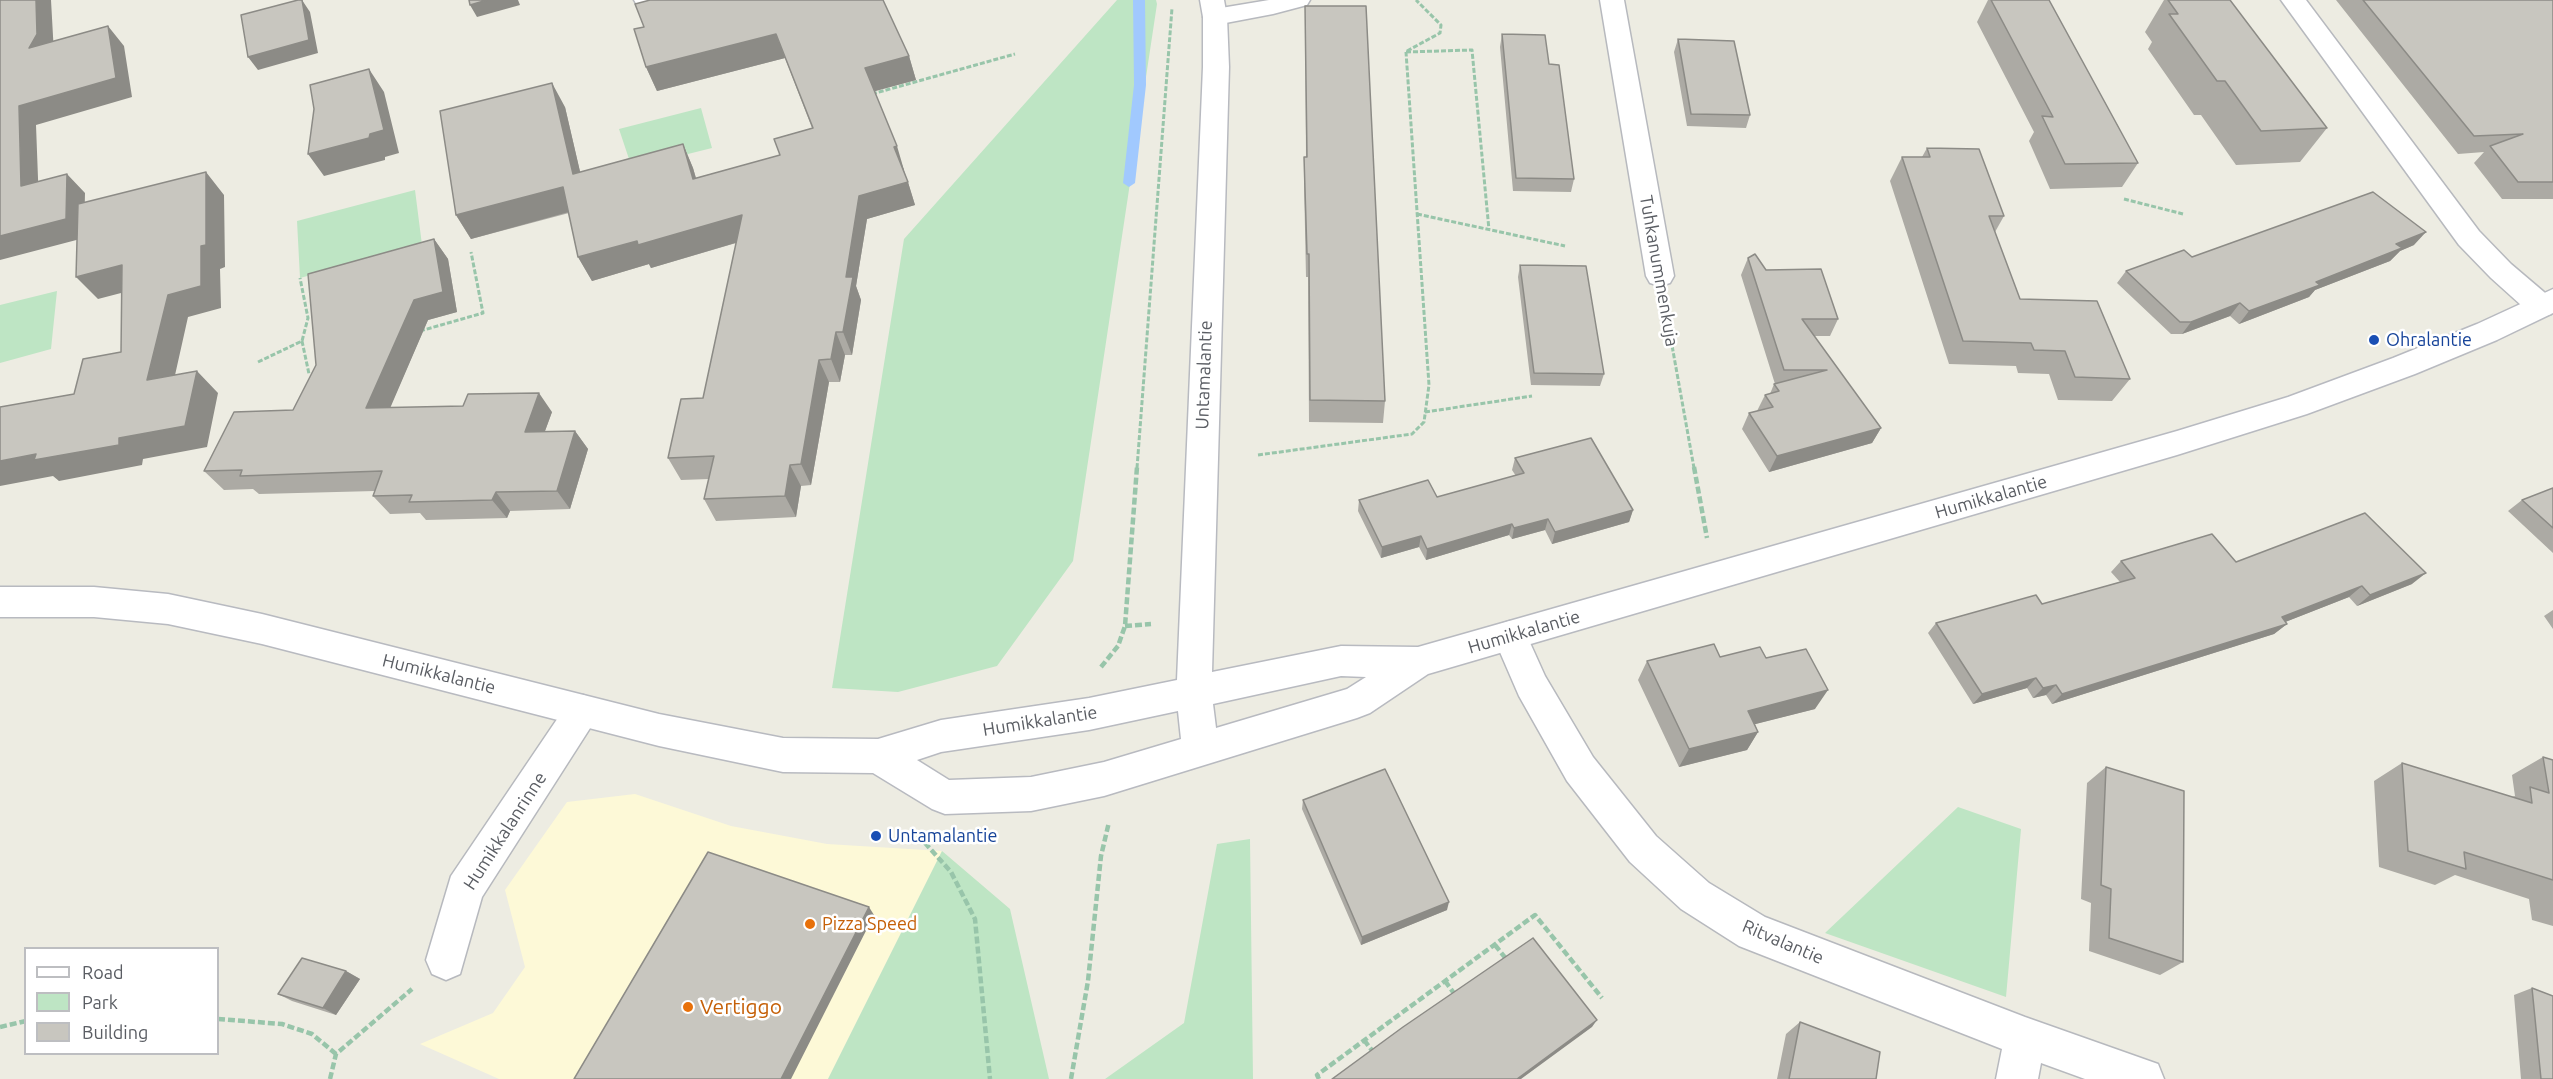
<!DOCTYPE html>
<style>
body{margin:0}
#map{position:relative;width:2553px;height:1079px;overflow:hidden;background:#edece2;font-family:Ubuntu,sans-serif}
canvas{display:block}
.legend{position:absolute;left:24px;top:947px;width:195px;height:108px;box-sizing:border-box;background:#fff;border:2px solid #bdbec1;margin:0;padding:8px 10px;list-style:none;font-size:18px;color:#5a5d63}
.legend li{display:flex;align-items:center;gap:12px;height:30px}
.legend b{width:30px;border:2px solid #bdbec1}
</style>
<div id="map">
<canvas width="2553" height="1079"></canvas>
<ul class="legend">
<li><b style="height:8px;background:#fff"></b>Road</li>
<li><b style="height:16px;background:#bee5c4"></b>Park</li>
<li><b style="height:16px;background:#c8c6bf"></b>Building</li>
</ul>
</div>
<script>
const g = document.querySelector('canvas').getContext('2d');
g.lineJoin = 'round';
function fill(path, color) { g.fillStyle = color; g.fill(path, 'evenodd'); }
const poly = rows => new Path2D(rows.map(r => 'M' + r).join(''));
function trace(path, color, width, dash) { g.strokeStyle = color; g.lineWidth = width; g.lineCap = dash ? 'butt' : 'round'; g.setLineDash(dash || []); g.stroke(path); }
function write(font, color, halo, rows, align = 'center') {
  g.font = font + ' Ubuntu,sans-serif'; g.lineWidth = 5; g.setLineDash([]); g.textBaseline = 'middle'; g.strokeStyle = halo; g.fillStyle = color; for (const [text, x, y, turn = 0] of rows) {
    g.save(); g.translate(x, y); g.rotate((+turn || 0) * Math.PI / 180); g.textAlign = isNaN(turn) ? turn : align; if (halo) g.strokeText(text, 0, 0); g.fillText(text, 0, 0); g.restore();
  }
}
fill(poly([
 [635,794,731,826,827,844,942,851,828,1079,499,1079,420,1044,493,1013,525,967,505,890,567,802]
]), '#fdf9d7');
fill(poly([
 [1117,0,1156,0,1157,4,1073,561,997,666,898,692,832,688,904,239],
 [701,108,712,148,632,168,619,129],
 [415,190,422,245,300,278,297,221],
 [57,291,51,349,0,363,0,305],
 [1958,807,2021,829,2006,997,1825,933],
 [1250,839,1253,1079,1105,1079,1184,1023,1217,844],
 [942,851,1010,909,1049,1079,828,1079]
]), '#bee5c4');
fill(poly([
 [1133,0,1145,0,1146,85,1135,183,1129,187,1123,183,1134,85,1133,0]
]), '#a1c9fe');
const street = poly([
 [634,0,671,0,668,5,659,7,637,5,634,0],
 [1269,0,1310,0,1307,5,1273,14,1215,25,1206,22,1203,17,1206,12,1215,9,1269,0],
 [1600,0,1624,0,1674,276,1670,283,1660,286,1650,283,1646,276,1600,0],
 [2281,0,2306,0,2479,231,2511,264,2551,298,2551,314,2541,317,2531,314,2491,278,2459,245,2281,0],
 [1510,621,1522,625,1545,676,1593,757,1656,836,1709,883,1765,917,2025,1017,2158,1064,2164,1079,2085,1079,2041,1063,2038,1079,1996,1079,2002,1049,1739,946,1681,909,1630,862,1567,781,1519,696,1493,636,1498,625,1510,621],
 [583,695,596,700,601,711,482,897,460,974,446,980,432,974,426,960,451,876,570,700,583,695]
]);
const secondary = poly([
 [1200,0,1224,0,1227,17,1229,67,1212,672,1341,646,1418,647,2177,431,2288,397,2393,358,2477,324,2553,289,2553,313,2497,340,2415,374,2307,414,2177,455,1428,674,1370,713,1357,718,1104,796,1031,811,945,814,932,809,873,773,783,772,659,746,262,644,168,624,94,617,0,617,0,587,94,587,168,594,262,614,659,714,783,738,878,739,941,720,1089,698,1177,680,1203,67,1203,17,1200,0],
 [1341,676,1366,677,1347,689,1216,728,1213,704,1341,676],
 [1178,711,1181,739,1104,762,1031,777,949,780,917,760,941,752,1089,730,1178,711]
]);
trace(street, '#b7b9be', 3);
trace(secondary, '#b8bac0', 3);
trace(poly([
 [1407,51,1440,33,1441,25,1416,0],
 [1406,52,1472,50,1489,230],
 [872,94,1015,54],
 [2124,199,2183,214],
 [1417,214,1565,246],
 [1666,312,1694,468],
 [420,331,483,313,471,252],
 [302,341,309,374],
 [258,362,302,341,308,318,300,278],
 [1425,412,1532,396],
 [1258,455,1412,434,1424,422,1429,385,1406,52],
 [1137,468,1172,8]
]), '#98c5aa', 3, [5, 2]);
trace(poly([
 [1694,467,1707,538],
 [1125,626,1151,624],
 [1101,667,1118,646,1125,626,1137,467],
 [918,835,951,872,975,919,990,1079],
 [1495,945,1507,960],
 [1445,981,1456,996],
 [218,1019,282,1024,312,1034,336,1054],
 [0,1027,26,1021],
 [1364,1040,1374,1053],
 [330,1079,336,1054,412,989],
 [1071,1079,1088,981,1101,856,1109,822],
 [1319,1079,1317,1075,1535,915,1602,998]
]), '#98c5aa', 4.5, [7, 3]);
fill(street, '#fff');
fill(secondary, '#fff');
fill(poly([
 [1988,0,2049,0,2138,163,2122,187,2050,189,2029,141,2034,132,1977,22],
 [2164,0,2230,0,2327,128,2300,162,2236,165,2201,115,2194,115,2148,49,2152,42,2145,32],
 [2336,0,2553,0,2553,199,2502,199,2474,163,2484,152,2458,154],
 [1305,6,1385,401,1383,423,1309,422,1308,277,1306,277,1304,181,1304,157,1306,157],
 [644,27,909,56,916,80,874,91,904,170,915,205,867,219,856,286,861,300,852,355,845,355,840,382,829,382,811,485,801,486,796,517,716,521,704,499,709,479,681,480,668,458,703,398,736,243,651,268,649,264,592,281,578,257,569,213,471,239,456,215,565,107,580,172,683,144,693,168,696,178,780,155,774,139,812,128,785,58,657,91,646,67],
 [1502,34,1549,64,1574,179,1571,192,1513,191,1500,47],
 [1678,39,1750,115,1746,128,1687,126,1674,52],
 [1927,148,2004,216,1995,232,2020,299,2130,379,2112,401,2058,400,2049,374,2018,373,2016,366,1949,364,1890,181,1902,157,1922,157],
 [434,239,448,259,457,312,428,320,390,407,552,412,545,431,575,431,588,449,570,509,510,511,507,518,426,520,420,513,390,514,373,496,375,491,259,494,253,489,224,490,204,471,293,410],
 [2414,245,2400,251,2390,261,2315,290,2309,297,2239,324,2230,316,2182,334,2171,334,2117,283,2126,271,2192,257],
 [1748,258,1838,319,1830,336,1814,336,1881,428,1872,443,1769,472,1742,429,1749,413,1757,411,1765,395,1770,394,1774,384,1775,384,1741,275],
 [1520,265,1604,374,1600,386,1531,385,1518,277],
 [1515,458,1633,510,1629,522,1552,544,1545,530,1512,539,1509,535,1426,560,1419,547,1381,558,1358,511,1359,500,1437,497,1516,476,1512,470],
 [2553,488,2553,553,2508,511,2522,500],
 [2121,561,2236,562,2412,584,2357,606,2349,597,2285,622,2287,624,2274,634,2052,704,2046,695,2033,698,2027,688,1973,704,1928,633,1936,623,2042,604,2120,582,2111,572],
 [2553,610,2553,629,2544,616],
 [1720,657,1766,658,1815,709,1755,724,1758,732,1747,750,1679,767,1638,680,1647,661],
 [2543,757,2553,760,2553,926,2532,920,2529,899,2455,875,2435,885,2379,867,2374,781,2402,763,2512,797,2515,796,2512,775],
 [2106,767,2183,962,2160,975,2089,951,2091,903,2081,899,2087,783],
 [1303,800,1447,910,1361,945,1302,809],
 [346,971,360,979,336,1015,292,1001,278,994],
 [2532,988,2553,1079,2521,1079,2514,995],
 [1800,1022,1876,1079,1777,1079,1786,1034]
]), '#acaaa4');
fill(poly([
 [36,0,51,0,54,54,29,48],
 [302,0,310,12,318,53,258,70,248,57],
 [487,0,518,0,520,5,477,17,470,5],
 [108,26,124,46,132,97,36,125,39,205,21,186,19,106],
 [776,34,785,58,657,91,646,67],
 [909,56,916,80,872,92,865,68],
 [369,69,384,92,399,153,385,157,385,160,324,176,308,154],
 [552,83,565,107,586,197,573,174],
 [683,144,693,168,703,203,693,179],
 [897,146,904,170,900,171,894,147],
 [206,172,224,195,225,267,220,269,221,308,188,317,169,402,147,380,168,295],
 [67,174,85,193,84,238,0,260,0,236],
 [908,182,915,205,867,219,856,286,861,300,852,355,843,332,846,277,859,196],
 [563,187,576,210,471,239,456,215],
 [742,215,752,238,651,268,649,264,592,281,578,257,637,241],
 [2426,232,2414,245,2400,251,2390,261,2315,290,2309,297,2239,324,2249,311,2316,282,2396,244],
 [434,239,448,259,457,312,428,320,382,427,366,408,414,300],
 [122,265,144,287,98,299,76,277],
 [2240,303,2230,316,2182,334,2191,322],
 [836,332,845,355,840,382,831,359],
 [819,360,829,382,811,485,801,464],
 [197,371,218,393,207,447,143,459,142,465,59,481,53,476,0,486,0,461,119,438],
 [539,393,552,412,538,450,525,432],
 [1881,428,1872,443,1769,472,1777,456],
 [575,431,588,449,570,509,557,491],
 [790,465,801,486,796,517,785,496],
 [496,492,510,511,507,518,492,500],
 [1633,510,1629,522,1552,544,1555,532],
 [1548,519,1545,530,1512,539,1514,528],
 [1512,524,1509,535,1426,560,1427,549],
 [1421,536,1419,547,1381,558,1382,547],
 [2426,573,2412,584,2357,606,2370,595],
 [2362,586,2349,597,2270,628,2282,617],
 [2287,624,2274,634,2052,704,2062,694],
 [2036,678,2027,688,1973,704,1982,694],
 [2056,685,2046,695,2033,698,2043,688],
 [1828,690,1815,709,1736,729,1748,711],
 [1758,732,1747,750,1679,767,1689,749],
 [1449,902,1447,910,1361,945,1362,937],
 [869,907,874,915,791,1079,781,1079],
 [346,971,360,979,336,1015,323,1008],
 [1597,1020,1592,1027,1521,1079,1517,1079]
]), '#8c8b86');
const building = poly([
 [0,0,36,0,37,34,29,48,108,26,116,78,19,106,21,186,67,174,66,219,0,236,0,0],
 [298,0,302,0,309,40,248,57,241,15,298,0],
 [469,0,487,0,470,5,469,0],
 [650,0,883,0,909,56,865,68,897,146,894,147,908,182,859,196,846,277,853,277,843,332,836,332,831,359,819,360,801,464,790,465,785,496,704,499,714,456,668,458,681,399,703,398,742,215,638,245,637,241,578,257,563,187,456,215,440,111,552,83,573,174,683,144,693,179,780,155,774,139,813,128,776,34,646,67,634,29,644,27,635,4,650,0],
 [1991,0,2049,0,2138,163,2065,164,2042,116,2053,117,1991,0],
 [2168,0,2230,0,2327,128,2261,131,2225,81,2217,81,2169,14,2178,14,2168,0],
 [2363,0,2553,0,2553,182,2518,182,2490,146,2523,134,2474,136,2363,0],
 [1305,6,1366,6,1385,401,1310,400,1309,254,1307,254,1304,157,1307,157,1305,6],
 [1502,34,1545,35,1549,64,1559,65,1574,179,1516,178,1502,34],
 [1678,39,1734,41,1750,115,1691,114,1678,39],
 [369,69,384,130,370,134,369,138,308,154,314,109,310,85,369,69],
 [1927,148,1979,149,2004,216,1989,216,2020,299,2097,301,2130,379,2075,377,2065,351,2034,350,2031,343,1963,341,1902,157,1930,157,1927,148],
 [206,172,206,245,201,246,201,286,168,295,147,380,197,371,185,426,119,438,119,445,34,460,36,454,0,461,0,407,74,394,83,359,121,352,122,265,76,277,78,204,206,172],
 [2373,192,2426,232,2396,244,2402,248,2316,282,2320,285,2249,311,2240,303,2191,322,2180,322,2126,271,2184,250,2192,257,2373,192],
 [434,239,443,292,414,300,366,408,463,406,468,394,539,393,525,432,575,431,557,491,496,492,492,500,409,502,412,495,373,496,382,471,240,476,242,470,204,471,234,412,293,410,316,365,308,274,434,239],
 [1755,254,1766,270,1821,269,1838,319,1802,319,1881,428,1777,456,1749,413,1773,407,1765,395,1779,391,1774,384,1827,370,1784,370,1748,258,1755,254],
 [1520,265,1586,266,1604,374,1534,373,1520,265],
 [1591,438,1633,510,1555,532,1548,519,1514,528,1512,524,1427,549,1421,536,1382,547,1359,500,1428,480,1437,497,1524,473,1515,458,1591,438],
 [2553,488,2553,528,2522,500,2553,488],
 [2365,513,2426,573,2370,595,2362,586,2282,617,2287,624,2062,694,2056,685,2043,688,2036,678,1982,694,1936,623,2036,595,2042,604,2135,578,2121,561,2212,534,2236,562,2365,513],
 [1714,644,1720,657,1760,647,1766,658,1806,649,1828,690,1748,711,1758,732,1689,749,1647,661,1714,644],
 [2543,757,2553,760,2553,880,2464,852,2466,869,2408,851,2402,763,2532,803,2530,787,2549,793,2543,757],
 [2106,767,2184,791,2183,962,2109,938,2111,889,2101,885,2106,767],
 [1385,769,1449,902,1362,937,1303,800,1385,769],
 [708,852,869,907,781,1079,574,1079,708,852],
 [1533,938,1597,1020,1517,1079,1332,1079,1403,1027,1533,938],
 [302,958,346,971,323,1008,278,994,302,958],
 [2532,988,2553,996,2553,1079,2541,1079,2532,988],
 [1800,1022,1880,1052,1876,1079,1789,1079,1800,1022]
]);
fill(building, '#c8c6bf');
trace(building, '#8c8b86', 1.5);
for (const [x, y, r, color] of [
 [2374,340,6,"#1a4fb4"],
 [876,836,6,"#1a4fb4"],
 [810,924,6,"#e8710a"],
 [688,1007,6,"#e8710a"]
]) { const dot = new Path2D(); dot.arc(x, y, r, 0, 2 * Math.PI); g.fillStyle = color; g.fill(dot); trace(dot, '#fff', 2); }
write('18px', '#5a5d63', '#fff', [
 ["Tuhkanummenkuja",1659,271,80],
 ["Untamalantie",1204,375,-88],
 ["Humikkalantie",1991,497,-16],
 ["Humikkalantie",1524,632,-16],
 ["Humikkalantie",439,674,14],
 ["Humikkalantie",1040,721,-9],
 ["Humikkalanrinne",505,831,-57],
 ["Ritvalantie",1783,942,23]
]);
write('18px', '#164399', '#fff', [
 ["Ohralantie",2386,340],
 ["Untamalantie",888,836]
], 'left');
write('18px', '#c56008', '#fff', [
 ["Pizza Speed",822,924]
], 'left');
write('21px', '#c56008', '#fff', [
 ["Vertiggo",700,1007]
], 'left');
</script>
